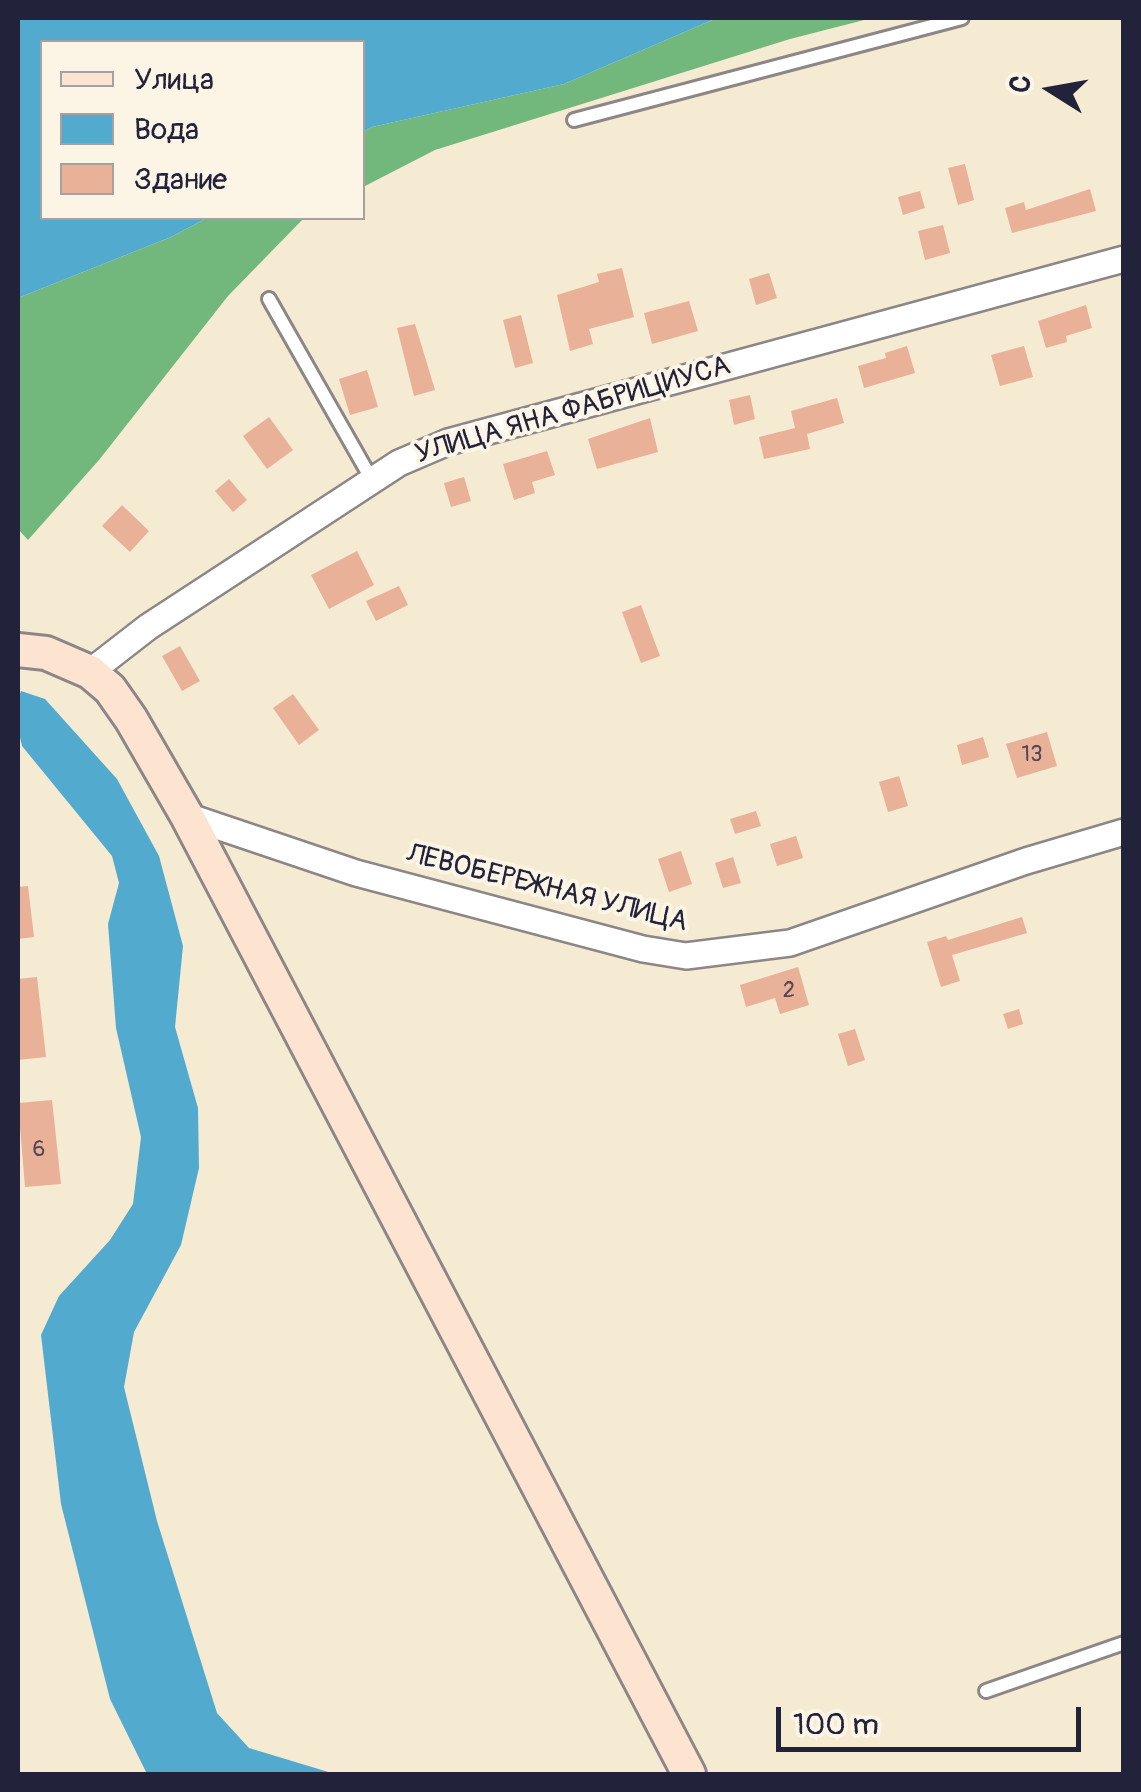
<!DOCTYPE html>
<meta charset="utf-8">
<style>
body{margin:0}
#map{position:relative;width:1141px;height:1792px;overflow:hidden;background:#f5ead2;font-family:Pangolin,sans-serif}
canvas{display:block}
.frame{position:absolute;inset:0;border:20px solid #22223b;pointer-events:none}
.legend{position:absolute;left:40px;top:40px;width:325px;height:180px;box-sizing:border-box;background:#fcf5e5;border:2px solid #a5a1a1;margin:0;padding:12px 18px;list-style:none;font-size:30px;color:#22223b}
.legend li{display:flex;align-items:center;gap:20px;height:50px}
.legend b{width:50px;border:2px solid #a5a1a1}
.north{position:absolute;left:1001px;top:40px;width:100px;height:100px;-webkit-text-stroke:8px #fcf5e5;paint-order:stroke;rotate:281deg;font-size:28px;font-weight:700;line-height:40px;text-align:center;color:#22223b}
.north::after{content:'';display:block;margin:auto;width:35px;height:45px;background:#22223b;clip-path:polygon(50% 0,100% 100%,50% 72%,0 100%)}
.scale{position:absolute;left:776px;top:1707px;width:305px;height:45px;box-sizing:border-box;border:5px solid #22223b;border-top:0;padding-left:12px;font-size:30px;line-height:35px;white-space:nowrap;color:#22223b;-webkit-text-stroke:8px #fcf5e5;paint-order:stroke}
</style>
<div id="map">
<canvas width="1141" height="1792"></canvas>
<div class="frame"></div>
<ul class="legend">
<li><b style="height:12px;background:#fde4d1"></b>Улица</li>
<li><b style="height:28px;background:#53aacf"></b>Вода</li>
<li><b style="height:28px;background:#e9b197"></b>Здание</li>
</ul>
<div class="north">С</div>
<div class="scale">100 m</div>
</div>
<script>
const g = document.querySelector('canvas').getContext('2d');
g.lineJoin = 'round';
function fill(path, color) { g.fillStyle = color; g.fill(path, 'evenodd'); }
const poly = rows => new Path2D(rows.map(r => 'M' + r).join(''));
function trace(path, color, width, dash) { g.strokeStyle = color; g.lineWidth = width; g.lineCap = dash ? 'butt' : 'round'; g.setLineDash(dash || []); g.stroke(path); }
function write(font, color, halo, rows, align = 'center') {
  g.font = font + ' Pangolin,sans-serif'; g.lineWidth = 8; g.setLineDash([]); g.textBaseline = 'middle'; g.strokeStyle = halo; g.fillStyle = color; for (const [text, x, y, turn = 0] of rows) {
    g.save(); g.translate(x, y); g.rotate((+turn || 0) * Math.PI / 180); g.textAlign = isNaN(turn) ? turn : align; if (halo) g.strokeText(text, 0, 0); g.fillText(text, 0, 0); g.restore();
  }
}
fill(poly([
 [717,18,872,18,790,39,435,150,363,187,363,132,372,127,564,84],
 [207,218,304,218,228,296,99,460,28,540,18,529,18,298,171,237]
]), '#72b87d');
fill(poly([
 [18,18,717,18,564,84,372,127,363,132,362,42,42,42,42,218,207,218,171,237,18,298],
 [21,691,45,699,117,779,159,856,183,946,175,1027,198,1108,199,1168,181,1245,134,1332,124,1387,157,1521,217,1713,249,1748,335,1774,147,1774,110,1699,61,1504,41,1335,59,1296,110,1240,133,1204,141,1137,116,1028,108,924,119,883,112,856,22,746,18,729,18,698]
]), '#53aacf');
fill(poly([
 [965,164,974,200,958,205,948,168],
 [1090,189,1096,211,1012,233,1005,208,1024,202,1026,210],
 [920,191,925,208,903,215,898,197],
 [943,225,950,253,925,260,918,231],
 [622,268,634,317,589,329,593,344,570,351,557,295,599,282,597,274],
 [769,273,777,298,756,305,749,279],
 [689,301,698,331,652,344,644,313],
 [1086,305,1092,328,1066,336,1067,342,1046,348,1038,321],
 [521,315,533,363,515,368,503,320],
 [415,324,435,390,414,396,397,328],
 [907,346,915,373,864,388,858,366,886,358,885,353],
 [1024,346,1033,377,1000,386,991,355],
 [367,370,378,407,350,415,339,379],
 [750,395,755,419,734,425,729,400],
 [837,398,844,423,807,434,810,449,764,459,759,437,795,428,791,411],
 [269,417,293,450,267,469,243,436],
 [650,418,658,452,597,469,588,439],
 [547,451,555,475,532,482,535,493,514,500,503,464],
 [464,477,471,501,451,507,444,483],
 [229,479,247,500,233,512,215,491],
 [122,505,149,531,130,552,102,526],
 [357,551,374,585,329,609,311,575],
 [399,586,408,605,376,621,366,601],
 [641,605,660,656,641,663,622,612],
 [180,646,200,681,182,691,162,656],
 [293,694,319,730,299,745,273,708],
 [1047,732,1057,766,1017,778,1006,744],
 [983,737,989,757,962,765,957,745],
 [899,776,908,806,888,812,879,782],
 [756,811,761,826,735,834,730,819],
 [796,836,803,858,777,866,770,844],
 [681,851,692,884,669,892,658,859],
 [733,857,741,883,723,888,715,863],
 [28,886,34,937,18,939,18,887],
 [1022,917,1027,933,952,955,960,981,941,987,927,942,946,936,948,940],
 [798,967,809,1005,780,1014,775,998,746,1007,740,985],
 [37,977,46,1057,18,1060,18,979],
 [1019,1009,1023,1024,1008,1029,1003,1014],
 [855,1029,865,1060,848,1066,838,1034],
 [52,1100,61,1184,25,1187,18,1103]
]), '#e9b197');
const lane = poly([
 [574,120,962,18],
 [269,299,372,480],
 [986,1691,1124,1643]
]);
const street = poly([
 [90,672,148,627,399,463,448,442,1124,259],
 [187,816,356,873,643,949,686,956,790,943,1026,861,1124,832]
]);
const secondary = poly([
 [18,650,46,653,90,672,110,689,131,719,187,816,689,1774]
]);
trace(lane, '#8c8686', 18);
trace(street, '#8c8686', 30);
trace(secondary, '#8c8686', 38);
trace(lane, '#fff', 12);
trace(street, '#fff', 25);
trace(secondary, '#fde4d1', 32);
write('22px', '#544652', null, [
 ["13",1032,755],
 ["2",789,991],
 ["6",39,1150]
]);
write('28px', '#22223b', '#fcf5e5', [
 ["УЛИЦА ЯНА ФАБРИЦИУСА",573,411,-16],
 ["ЛЕВОБЕРЕЖНАЯ УЛИЦА",547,889,14]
]);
</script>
